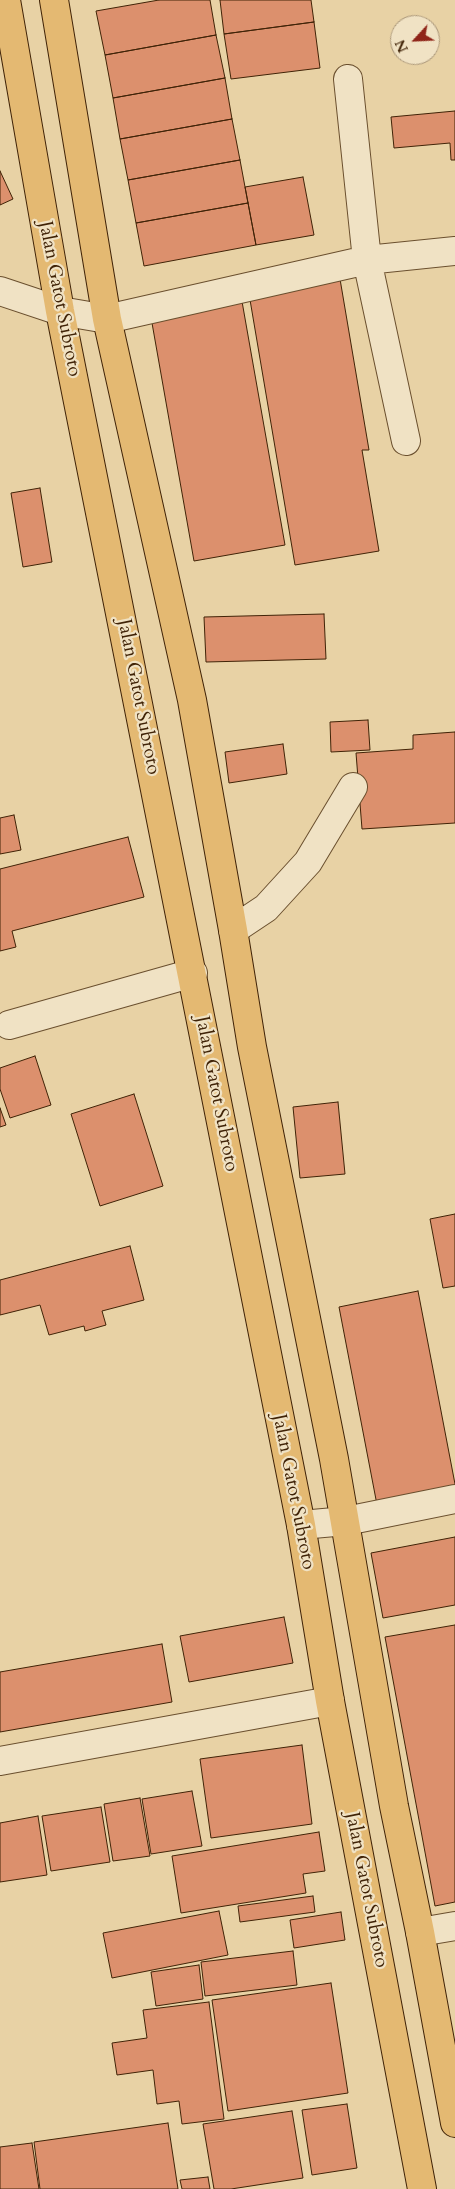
<!DOCTYPE html>
<style>
body{margin:0}
#map{position:relative;width:455px;height:2189px;overflow:hidden;background:#e8d2a5;font-family:Cardo,serif}
canvas{display:block}
.north{position:absolute;left:390px;top:15px;width:50px;height:50px;box-sizing:border-box;background:#f0e2c4;border:1px solid #aa9678;border-radius:50%;rotate:245deg;font-size:14px;font-weight:700;line-height:20px;text-align:center;color:#402307}
.north::after{content:'';display:block;margin:auto;width:18px;height:22px;background:#8f2418;clip-path:polygon(50% 0,100% 100%,50% 72%,0 100%)}
</style>
<div id="map">
<canvas width="455" height="2189"></canvas>
<div class="north">N</div>
</div>
<script>
const g = document.querySelector('canvas').getContext('2d');
g.lineJoin = 'round';
function fill(path, color) { g.fillStyle = color; g.fill(path, 'evenodd'); }
const poly = rows => new Path2D(rows.map(r => 'M' + r).join(''));
function trace(path, color, width, dash) { g.strokeStyle = color; g.lineWidth = width; g.lineCap = dash ? 'butt' : 'round'; g.setLineDash(dash || []); g.stroke(path); }
function write(font, color, halo, rows, align = 'center') {
  g.font = font + ' Cardo,serif'; g.lineWidth = 4.5; g.setLineDash([]); g.textBaseline = 'middle'; g.strokeStyle = halo; g.fillStyle = color; for (const [text, x, y, turn = 0] of rows) {
    g.save(); g.translate(x, y); g.rotate((+turn || 0) * Math.PI / 180); g.textAlign = isNaN(turn) ? turn : align; if (halo) g.strokeText(text, 0, 0); g.fillText(text, 0, 0); g.restore();
  }
}
const building = poly([
 [159,0,210,0,216,35,105,55,96,11,159,0],
 [220,0,311,0,314,22,224,34,220,0],
 [314,22,320,68,231,79,224,34,314,22],
 [216,35,225,78,113,98,105,55,216,35],
 [225,78,232,119,120,139,113,98,225,78],
 [455,111,455,160,451,160,450,143,394,148,391,117,455,111],
 [232,119,240,160,128,180,120,139,232,119],
 [240,160,248,203,136,223,128,180,240,160],
 [0,171,13,199,0,205,0,171],
 [303,177,314,235,256,245,245,187,303,177],
 [248,203,256,245,144,266,136,223,248,203],
 [339,273,369,450,362,450,379,551,295,565,248,288,339,273],
 [240,290,285,545,194,561,149,306,240,290],
 [40,488,52,562,23,567,11,493,40,488],
 [324,614,326,659,206,662,204,617,324,614],
 [368,720,370,750,331,752,330,722,368,720],
 [455,732,455,823,362,829,356,753,413,749,413,735,455,732],
 [283,744,287,774,229,783,225,752,283,744],
 [14,815,21,850,0,854,0,818,14,815],
 [128,837,144,897,12,931,16,947,0,951,0,869,128,837],
 [35,1056,51,1105,10,1118,0,1089,0,1068,35,1056],
 [134,1094,163,1186,100,1206,71,1114,134,1094],
 [338,1102,345,1174,300,1178,293,1107,338,1102],
 [0,1108,6,1125,0,1127,0,1108],
 [455,1214,455,1286,443,1288,430,1219,455,1214],
 [130,1246,144,1300,102,1311,106,1325,85,1331,84,1326,49,1335,40,1305,0,1315,0,1280,130,1246],
 [418,1291,455,1484,455,1495,378,1510,339,1307,418,1291],
 [455,1537,455,1605,383,1618,371,1553,455,1537],
 [284,1617,293,1663,189,1682,180,1636,284,1617],
 [455,1625,455,1902,435,1906,385,1637,455,1625],
 [162,1644,172,1702,0,1732,0,1672,162,1644],
 [302,1745,312,1824,211,1838,200,1759,302,1745],
 [192,1791,202,1846,151,1854,142,1799,192,1791],
 [140,1798,150,1856,113,1861,104,1804,140,1798],
 [101,1807,110,1862,51,1871,42,1816,101,1807],
 [38,1816,47,1875,0,1882,0,1823,38,1816],
 [319,1832,325,1871,303,1874,306,1893,181,1913,172,1856,319,1832],
 [313,1896,315,1912,240,1922,238,1906,313,1896],
 [219,1911,228,1955,112,1978,103,1933,219,1911],
 [341,1912,345,1940,294,1948,290,1920,341,1912],
 [293,1951,297,1985,205,1996,201,1962,293,1951],
 [199,1965,203,1999,156,2006,151,1972,199,1965],
 [331,1983,348,2093,228,2111,212,2000,331,1983],
 [209,2002,224,2119,182,2124,179,2101,157,2104,153,2070,117,2075,112,2043,147,2038,143,2010,209,2002],
 [347,2104,357,2168,312,2175,302,2110,347,2104],
 [292,2111,303,2178,231,2189,214,2189,203,2124,292,2111],
 [168,2123,178,2189,40,2189,34,2142,168,2123],
 [32,2143,39,2189,0,2189,0,2147,32,2143],
 [208,2177,210,2189,182,2189,180,2180,208,2177]
]);
fill(building, '#dc906d');
trace(building, '#402307', 1);
const minor = poly([
 [348,79,367,260,406,441],
 [0,291,60,311,107,319,367,260,455,251],
 [233,930,266,908,308,862,353,787],
 [9,1025,193,973],
 [301,1525,346,1521,455,1499],
 [0,1761,330,1701],
 [420,1932,455,1926]
]);
const major = poly([
 [6,0,60,311,301,1525,330,1701,422,2189],
 [54,0,107,319,192,700,233,930,252,1047,334,1459,394,1806,420,1932,455,2123]
]);
trace(minor, '#6a4f2e', 30);
trace(major, '#402307', 30);
trace(minor, '#f0e2c4', 28);
trace(major, '#e4b972', 28);
write('19px', '#402307', '#f0e2c4', [
 ["Jalan Gatot Subroto",59,299,79],
 ["Jalan Gatot Subroto",138,697,79],
 ["Jalan Gatot Subroto",216,1094,79],
 ["Jalan Gatot Subroto",293,1492,79],
 ["Jalan Gatot Subroto",366,1890,79]
]);
</script>
